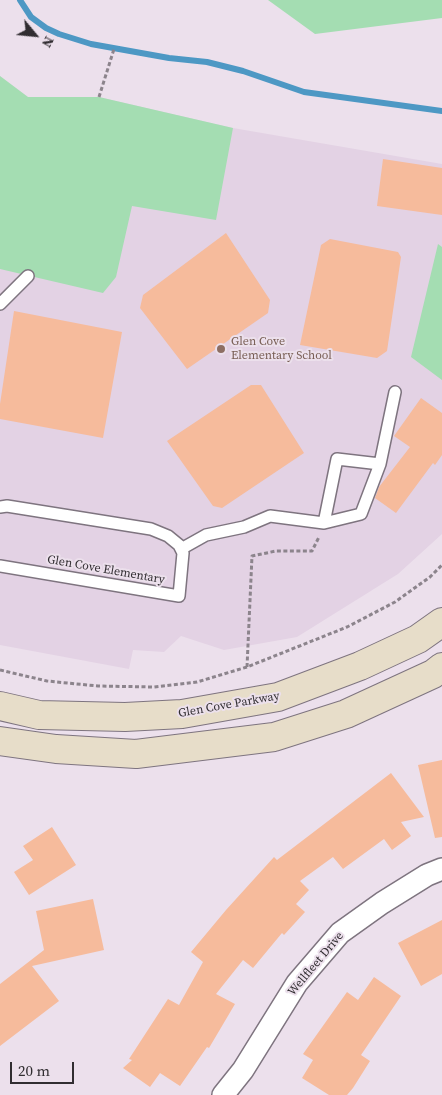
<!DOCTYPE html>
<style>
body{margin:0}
#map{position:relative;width:442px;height:1095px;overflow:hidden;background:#ece0ec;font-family:"Source Serif 4",serif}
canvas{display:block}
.north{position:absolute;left:10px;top:10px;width:50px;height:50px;-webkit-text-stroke:4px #ece0ec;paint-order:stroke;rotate:118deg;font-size:14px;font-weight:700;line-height:20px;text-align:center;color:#312d31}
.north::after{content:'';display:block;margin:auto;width:18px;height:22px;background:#312d31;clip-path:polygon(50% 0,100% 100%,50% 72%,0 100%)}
.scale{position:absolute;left:10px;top:1062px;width:64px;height:22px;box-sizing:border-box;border:2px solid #312d31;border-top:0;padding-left:6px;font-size:15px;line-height:18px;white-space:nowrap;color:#312d31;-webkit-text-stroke:4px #ece0ec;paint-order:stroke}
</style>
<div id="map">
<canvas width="442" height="1095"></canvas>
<div class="north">N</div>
<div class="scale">20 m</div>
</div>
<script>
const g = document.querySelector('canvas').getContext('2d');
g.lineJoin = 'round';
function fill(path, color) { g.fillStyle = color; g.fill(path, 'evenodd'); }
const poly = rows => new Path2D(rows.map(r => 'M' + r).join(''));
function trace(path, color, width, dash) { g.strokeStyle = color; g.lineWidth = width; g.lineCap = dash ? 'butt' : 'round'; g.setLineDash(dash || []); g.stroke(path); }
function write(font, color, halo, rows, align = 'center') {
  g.font = font + ' "Source Serif 4",serif'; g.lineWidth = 4; g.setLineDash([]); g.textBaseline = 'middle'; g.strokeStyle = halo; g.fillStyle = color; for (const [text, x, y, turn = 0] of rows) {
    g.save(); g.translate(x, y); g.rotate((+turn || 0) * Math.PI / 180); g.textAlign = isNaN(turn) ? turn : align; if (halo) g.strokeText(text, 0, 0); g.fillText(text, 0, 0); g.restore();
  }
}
fill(poly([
 [0,76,28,97,99,97,233,128,442,164,442,534,398,574,297,637,224,650,181,636,164,652,133,650,129,669,0,645]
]), '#e3d2e4');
fill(poly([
 [268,0,442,0,442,18,315,34],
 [0,76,28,97,99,97,233,128,216,220,132,206,116,277,103,293,0,269],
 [438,244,442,247,442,380,411,357]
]), '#a4ddb2');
trace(poly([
 [20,0,31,17,46,28,59,34,91,44,169,58,207,62,243,71,304,92,442,111]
]), '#4d98c4', 6);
fill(poly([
 [383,159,442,168,442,215,377,206],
 [226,233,270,300,268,313,187,369,140,308,143,295],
 [330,239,398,252,401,257,387,351,377,358,300,345,321,245],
 [14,311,122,332,103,438,0,419,0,404],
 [251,385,261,385,304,453,222,508,213,506,167,441],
 [421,398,442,413,442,455,435,465,433,463,396,513,375,498,379,487,410,447,394,436],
 [442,760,442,837,435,838,418,765],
 [391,773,424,817,401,822,411,836,392,850,384,839,343,869,333,857,300,881,309,890,296,904,305,912,284,935,282,933,253,968,243,960,216,994,235,1004,209,1048,207,1047,180,1086,160,1073,150,1087,123,1068,132,1060,129,1059,168,999,179,1005,203,962,191,952,226,910,274,857,277,860],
 [52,827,76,865,29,895,14,872,33,860,23,846],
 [93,899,104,950,32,966,59,1001,0,1046,0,984,44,950,36,911],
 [442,920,442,974,421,986,398,943],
 [374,977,401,996,361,1055,370,1061,353,1088,347,1095,329,1095,302,1078,313,1060,303,1054,347,992,358,1000]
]), '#f6bb9c');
const lane = poly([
 [0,304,28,276],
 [0,507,7,506,151,529,168,536,179,545,183,553,179,596,0,566],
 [324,523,337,459,380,464],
 [181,549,206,535,244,527,270,516,324,523,361,514,380,464,395,392]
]);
const street = poly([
 [223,1095,243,1070,297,983,340,933,382,903,427,875,442,869]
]);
const secondary = poly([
 [0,706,39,715,125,717,182,714,278,697,360,666,418,639,442,622],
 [0,741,56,749,136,754,274,737,346,714,433,674,442,667]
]);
trace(lane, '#7e747f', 14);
trace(street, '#7e747f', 24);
trace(secondary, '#7e747f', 30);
trace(poly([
 [99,97,114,49],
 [247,667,252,556,276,551,312,551,319,537],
 [0,670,47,681,98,686,154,687,197,682,247,667,347,627,395,602,430,577,442,565]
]), '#8c848c', 3, [4, 2.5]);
trace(lane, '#fff', 11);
trace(street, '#fff', 21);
trace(secondary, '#e7ddc9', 28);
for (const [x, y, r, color] of [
 [221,349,5,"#8d6e63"]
]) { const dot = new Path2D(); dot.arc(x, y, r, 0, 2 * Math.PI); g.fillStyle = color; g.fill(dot); trace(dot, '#ece0ec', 2); }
write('12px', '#785e54', '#ece0ec', [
 ["Glen Cove",231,342],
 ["Elementary School",231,356]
], 'left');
write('12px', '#312d31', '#ece0ec', [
 ["Glen Cove Elementary",106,570,10],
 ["Glen Cove Parkway",229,705,-10],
 ["Wellfleet Drive",316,964,-50]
]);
</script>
